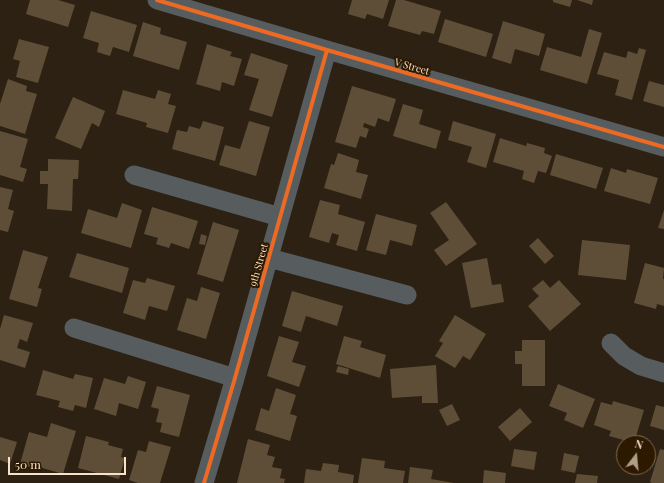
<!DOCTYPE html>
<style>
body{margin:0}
#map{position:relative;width:664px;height:483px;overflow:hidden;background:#2c2112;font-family:"Playfair Display",serif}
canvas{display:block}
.north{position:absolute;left:616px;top:435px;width:40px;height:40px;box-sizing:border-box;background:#2d1900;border:1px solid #7f6950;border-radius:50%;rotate:16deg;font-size:11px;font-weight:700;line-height:16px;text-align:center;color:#f9e1c8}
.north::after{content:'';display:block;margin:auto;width:14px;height:18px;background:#b19e88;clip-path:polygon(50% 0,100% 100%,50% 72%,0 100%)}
.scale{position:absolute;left:8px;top:457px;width:118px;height:18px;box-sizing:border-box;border:2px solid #f9e1c8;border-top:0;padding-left:5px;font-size:12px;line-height:14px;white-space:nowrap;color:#f9e1c8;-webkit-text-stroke:3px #2d1900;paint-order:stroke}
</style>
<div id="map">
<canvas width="664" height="483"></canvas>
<div class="north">N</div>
<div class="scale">50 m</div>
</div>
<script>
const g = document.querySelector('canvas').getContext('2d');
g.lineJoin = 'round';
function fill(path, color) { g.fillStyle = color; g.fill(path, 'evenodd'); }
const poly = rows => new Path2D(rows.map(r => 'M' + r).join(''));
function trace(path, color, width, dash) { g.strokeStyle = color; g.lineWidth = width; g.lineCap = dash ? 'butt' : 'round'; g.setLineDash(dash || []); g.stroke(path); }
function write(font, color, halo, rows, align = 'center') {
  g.font = font + ' "Playfair Display",serif'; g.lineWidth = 4; g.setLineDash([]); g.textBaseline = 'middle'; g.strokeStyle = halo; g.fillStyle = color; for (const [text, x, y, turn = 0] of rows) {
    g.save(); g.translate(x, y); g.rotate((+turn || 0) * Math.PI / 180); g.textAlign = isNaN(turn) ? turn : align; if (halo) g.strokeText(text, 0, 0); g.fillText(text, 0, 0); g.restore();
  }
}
fill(poly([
 [30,0,58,0,75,5,68,27,26,14],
 [352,0,389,0,383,19,367,14,365,19,348,14],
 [396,0,404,0,441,11,434,34,422,31,420,35,388,26],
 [553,0,572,0,570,7,553,2],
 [577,0,593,0,592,5],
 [91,11,137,25,129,52,113,47,110,56,97,52,99,43,83,38],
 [445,19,493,34,486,57,438,42],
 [503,21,545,34,539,56,515,49,511,64,492,58],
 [143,22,161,28,160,34,187,42,179,70,133,56],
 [589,29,602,33,587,84,540,70,547,47,581,57],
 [19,39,49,47,38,83,16,77,20,61,13,59],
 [207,44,232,52,230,56,242,59,234,86,222,82,220,91,196,84],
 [639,48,646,50,632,100,615,95,619,80,597,74,604,52,626,58,628,51,637,54],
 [251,53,288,65,272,117,249,110,259,79,244,75],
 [8,79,27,86,26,91,37,94,25,134,0,126,0,104],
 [649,81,664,85,664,107,643,101],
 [352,86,396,99,389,122,378,118,375,127,364,123,363,127,369,129,366,138,360,136,356,148,335,142],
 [123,90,155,99,158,90,171,94,168,104,176,106,168,133,146,127,147,123,116,114],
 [73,97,105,111,99,127,92,123,81,149,55,138],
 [403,104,423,110,419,124,441,131,436,149,393,136],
 [203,121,224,127,215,161,172,149,177,130,187,132,189,126,200,129],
 [249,121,270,127,256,176,219,165,225,145,240,149],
 [453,121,496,134,486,168,467,162,472,147,448,140],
 [0,131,28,139,20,167,27,169,23,182,0,175],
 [500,138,526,146,527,143,545,148,544,153,552,156,546,173,538,171,534,183,522,179,524,171,493,162],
 [338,153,359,160,356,172,368,175,361,199,324,188,331,164,334,165],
 [556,154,603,168,596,189,550,175],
 [48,159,79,160,78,179,73,179,72,211,47,209,48,184,40,184,40,171,48,171],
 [611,168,626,173,627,169,658,178,650,204,604,191],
 [0,187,13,190,8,209,14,211,8,232,0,230],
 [320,200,340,205,338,214,365,222,357,251,336,245,339,235,332,233,329,243,309,237],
 [446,202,477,244,446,266,434,250,449,240,430,213],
 [122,203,142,210,131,248,81,233,88,209,117,218],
 [152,207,198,221,189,249,171,243,169,248,156,244,158,238,144,234],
 [664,210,664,229,658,228],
 [376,214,417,225,412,246,390,240,386,255,366,250],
 [213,222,239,230,223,282,197,274],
 [201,234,207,236,205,245,199,244],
 [538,238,554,256,545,264,529,246],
 [582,240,630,245,626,280,578,275],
 [23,250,48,257,38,288,42,289,37,307,9,299],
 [77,253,129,268,122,293,69,277],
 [487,258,492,285,501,284,504,302,471,308,462,263],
 [645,263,664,268,663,279,664,279,664,306,657,304,656,309,634,303],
 [147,278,175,286,167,311,149,306,145,320,123,313,133,280,145,283],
 [543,280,550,288,559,280,581,304,550,331,528,306,539,296,532,289],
 [201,287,220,293,206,339,177,330,187,298,197,301],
 [292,291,343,306,337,326,306,316,301,332,282,326],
 [4,315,33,323,27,342,20,339,17,348,30,352,25,368,0,360,0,329],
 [455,315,486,334,470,360,463,356,455,368,435,356,443,343,439,341],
 [279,336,299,342,292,362,306,366,299,387,267,376],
 [344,336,362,341,360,347,386,355,380,378,336,364],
 [522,340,545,340,545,386,522,386,522,364,515,364,515,351,522,351],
 [436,365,438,403,422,403,422,396,392,398,390,369],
 [338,366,349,369,348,375,336,372],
 [43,370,73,379,75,374,93,378,86,408,75,405,73,411,58,407,60,401,36,395],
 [128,376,146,382,138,409,119,403,116,416,94,409,104,378,125,384],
 [558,384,595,399,583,428,564,420,567,413,549,406],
 [157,386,190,395,179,437,160,432,162,423,156,422,159,409,151,407],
 [276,388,296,395,290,414,297,416,290,441,255,430,261,408,269,411],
 [613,401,644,410,634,443,609,436,611,431,594,425,601,402,612,405],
 [452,404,460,420,447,426,439,410],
 [656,405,664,407,664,430,650,426],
 [520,408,532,422,510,441,498,427],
 [51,423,76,431,63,474,39,467,39,469,20,464,29,432,47,437],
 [86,436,109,442,108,445,123,449,121,457,125,458,119,479,78,468],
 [0,437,17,442,10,464,0,460],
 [248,439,270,445,267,455,275,457,272,467,282,469,280,478,285,479,284,483,237,483],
 [149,441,171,447,160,483,138,483,129,480,138,450,146,452],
 [514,449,537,452,534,470,511,466],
 [660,449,664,450,664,483,652,483,650,482],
 [564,453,579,456,575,473,561,470],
 [362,458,385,461,384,468,405,471,403,483,358,483],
 [323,463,339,465,338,472,354,475,353,483,304,483,306,469,321,471],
 [410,467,433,470,431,479,454,483,408,483],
 [484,470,506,473,505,483,483,483],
 [577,474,598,476,597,483,575,483]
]), '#5f4e37');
trace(poly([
 [157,0,327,50,664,147],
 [134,175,280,217],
 [269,258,407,295],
 [74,328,235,378],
 [611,343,624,356,641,366,664,373],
 [204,483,235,378,327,50]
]), '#575c5f', 19);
trace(poly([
 [157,0,327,50,664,147],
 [204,483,235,378,327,50]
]), '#ed6a23', 4);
write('10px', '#f9e1c8', '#2d1900', [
 ["V Street",412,67,16],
 ["9th Street",259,265,-74]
]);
</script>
